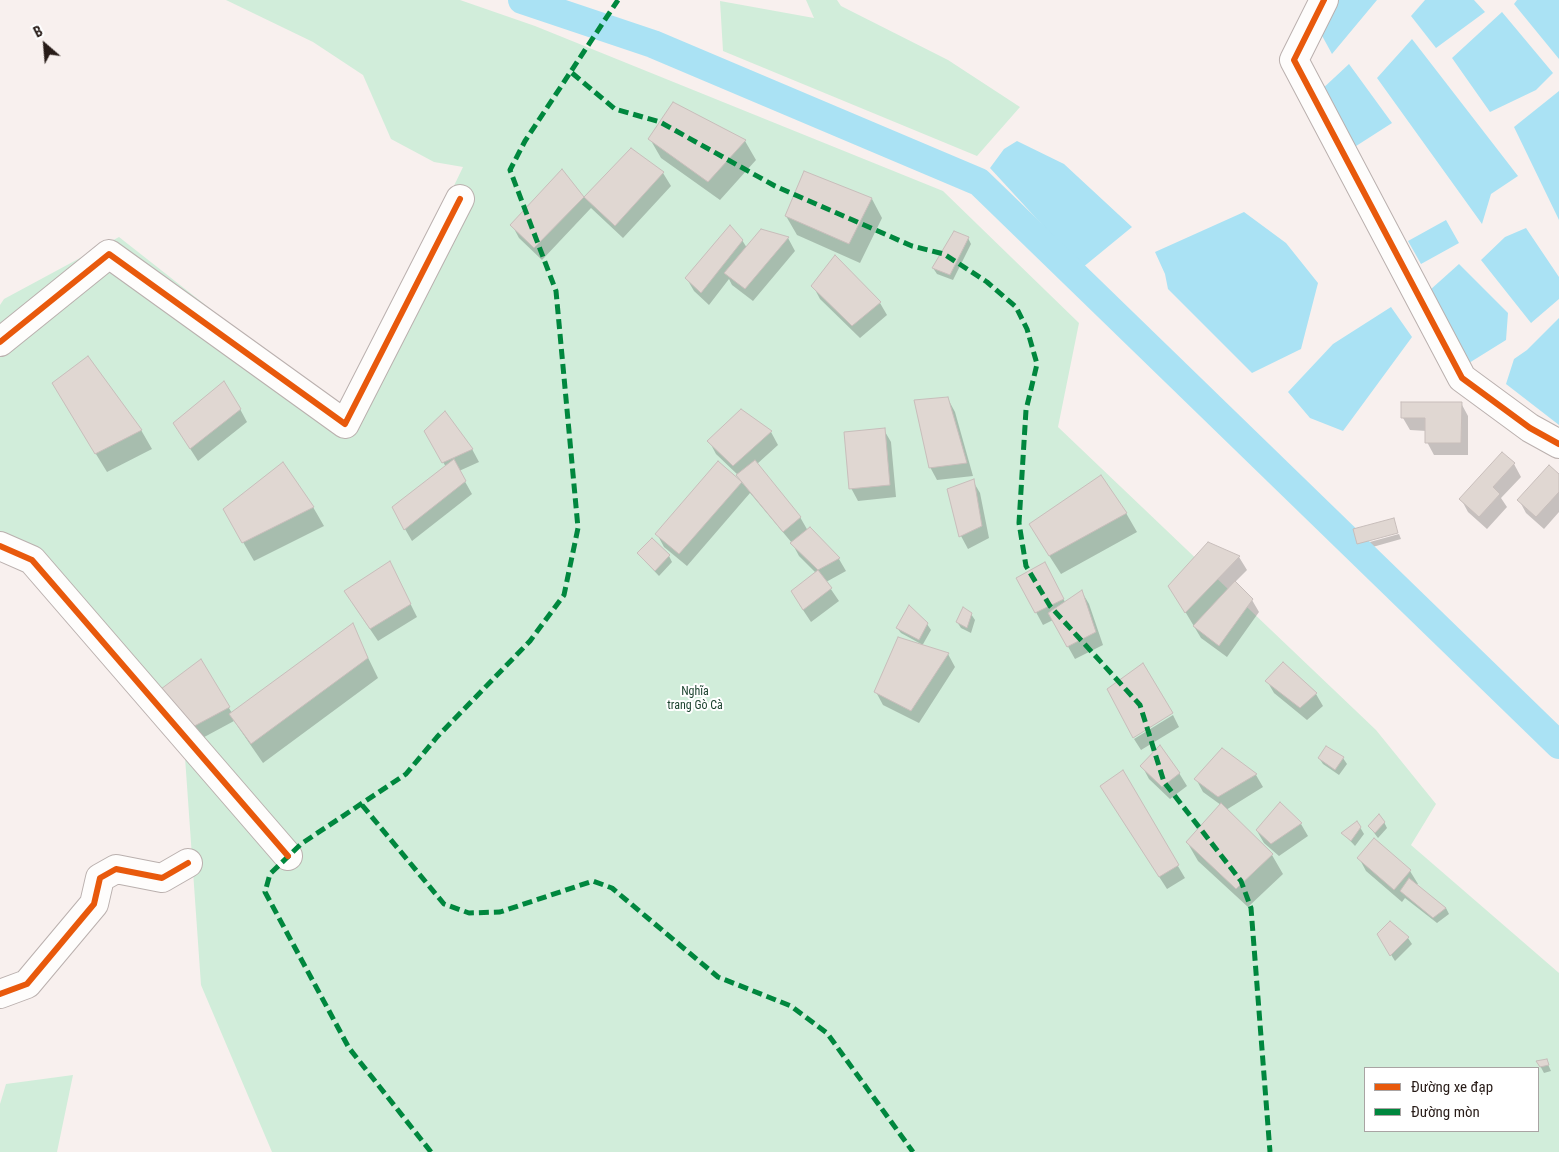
<!DOCTYPE html>
<meta charset="utf-8">
<style>
body{margin:0}
#map{position:relative;width:1559px;height:1152px;overflow:hidden;background:#f8f0ee;font-family:"Roboto Condensed",sans-serif}
canvas{display:block}
.legend{position:absolute;left:1364px;top:1067px;width:175px;height:65px;box-sizing:border-box;background:#fff;border:1px solid #a9a4a3;margin:0;padding:6px 9px;list-style:none;font-size:15px;color:#281c18}
.legend li{display:flex;align-items:center;gap:10px;height:25px}
.legend b{width:25px;border:1px solid #a9a4a3}
.north{position:absolute;left:20px;top:20px;width:50px;height:50px;-webkit-text-stroke:4px #fff;paint-order:stroke;rotate:333deg;font-size:14px;font-weight:700;line-height:20px;text-align:center;color:#281c18}
.north::after{content:'';display:block;margin:auto;width:18px;height:22px;background:#281c18;clip-path:polygon(50% 0,100% 100%,50% 72%,0 100%)}
</style>
<div id="map">
<canvas width="1559" height="1152"></canvas>
<ul class="legend">
<li><b style="height:6px;background:#e8590c"></b>Đường xe đạp</li>
<li><b style="height:6px;background:#00873e"></b>Đường mòn</li>
</ul>
<div class="north">B</div>
</div>
<script>
const g = document.querySelector('canvas').getContext('2d');
g.lineJoin = 'round';
function fill(path, color) { g.fillStyle = color; g.fill(path, 'evenodd'); }
const poly = rows => new Path2D(rows.map(r => 'M' + r).join(''));
function trace(path, color, width, dash) { g.strokeStyle = color; g.lineWidth = width; g.lineCap = dash ? 'butt' : 'round'; g.setLineDash(dash || []); g.stroke(path); }
function write(font, color, halo, rows, align = 'center') {
  g.font = font + ' "Roboto Condensed",sans-serif'; g.lineWidth = 4; g.setLineDash([]); g.textBaseline = 'middle'; g.strokeStyle = halo; g.fillStyle = color; for (const [text, x, y, turn = 0] of rows) {
    g.save(); g.translate(x, y); g.rotate((+turn || 0) * Math.PI / 180); g.textAlign = isNaN(turn) ? turn : align; if (halo) g.strokeText(text, 0, 0); g.fillText(text, 0, 0); g.restore();
  }
}
fill(poly([
 [226,0,460,0,535,26,943,191,1079,323,1058,427,1376,730,1436,804,1411,845,1559,973,1559,1152,272,1152,201,985,184,743,0,544,0,305,4,299,119,237,344,414,463,167,434,162,391,139,363,75,313,42],
 [1365,1068,1538,1068,1538,1131,1365,1131],
 [806,0,837,0,841,6,948,60,1020,107,977,156,723,51,720,1,814,18],
 [73,1075,57,1152,0,1152,0,1104,6,1084]
]), '#d1edda');
fill(poly([
 [1336,0,1377,0,1332,54,1320,32],
 [1425,0,1474,0,1485,12,1436,48,1411,16],
 [1517,0,1559,0,1559,59,1514,4],
 [1502,12,1553,73,1536,90,1490,112,1452,58],
 [1412,39,1518,176,1491,194,1482,224,1377,78],
 [1349,64,1392,123,1353,148,1320,91],
 [1559,91,1559,220,1514,127],
 [1017,141,1064,164,1132,227,1082,268,990,168,1004,149],
 [1244,212,1286,243,1318,283,1301,349,1252,373,1168,289,1165,274,1155,252],
 [1446,220,1459,243,1421,264,1408,241],
 [1526,228,1559,277,1559,299,1531,323,1481,260,1505,237],
 [1459,264,1508,313,1506,340,1469,363,1430,290],
 [1391,307,1412,337,1343,431,1310,418,1288,392,1333,344],
 [1559,318,1559,425,1506,384,1514,359,1527,350]
]), '#aae2f4');
fill(poly([
 [650,139,745,141,756,160,720,200,661,158],
 [631,150,663,173,671,186,623,238,591,208,542,260,519,238,512,225,561,171,584,198],
 [872,199,882,218,860,263,797,235,786,216],
 [788,238,795,251,753,301,732,285,729,279,709,305,694,291,687,279,742,240,747,248],
 [968,238,971,244,953,280,937,274,933,268],
 [835,257,880,303,887,315,860,338,820,299,813,286],
 [948,399,955,412,973,476,937,480,930,467],
 [64,402,141,430,152,449,107,472],
 [1461,403,1468,416,1468,455,1434,455,1427,442,1427,431,1410,430,1403,418],
 [240,409,247,422,198,461,182,436],
 [741,410,771,432,778,445,757,464,800,517,808,531,839,559,846,571,826,582,839,601,811,622,799,604,816,573,799,556,792,543,750,493,687,566,664,547,657,534,718,463,743,484,738,475,716,454,709,441],
 [884,430,891,442,896,497,858,501,851,488],
 [425,432,472,449,479,462,459,471,472,494,412,541,405,529,446,467],
 [1514,464,1521,477,1501,498,1507,507,1487,529,1468,512,1461,499],
 [1559,475,1559,512,1544,529,1526,513,1519,500],
 [973,481,980,493,989,538,968,549,961,536,949,490],
 [313,507,324,526,254,561,243,542],
 [1126,513,1137,532,1061,574,1041,543],
 [1399,534,1401,539,1362,550,1359,545],
 [1208,543,1239,557,1247,570,1235,582,1252,600,1259,612,1227,657,1201,638,1177,598],
 [638,554,669,556,672,562,659,576],
 [396,575,417,617,378,641,353,604],
 [1051,576,1065,602,1082,592,1089,604,1103,645,1075,659,1053,620,1043,625,1018,579],
 [971,614,975,620,971,633,961,628,957,622],
 [927,624,931,630,922,646,948,654,955,667,919,723,883,705,876,692,921,644,901,633,897,628],
 [352,625,378,678,263,763,234,721,195,742,158,692,200,661,232,713],
 [1267,681,1316,694,1323,706,1307,720,1274,693],
 [1173,715,1179,727,1141,750,1134,739],
 [1327,748,1343,758,1347,764,1339,775,1323,764,1319,758],
 [1222,750,1256,775,1263,787,1226,810,1272,855,1283,874,1248,907,1198,861,1187,842,1221,805,1203,792,1196,779],
 [1142,766,1179,773,1187,786,1170,799,1149,779],
 [1122,772,1185,878,1167,889,1109,799],
 [1280,804,1301,824,1308,836,1279,856,1264,843,1257,831],
 [1357,822,1364,834,1355,846,1343,833],
 [1384,822,1387,828,1378,838,1369,826],
 [1374,840,1410,871,1418,884,1416,885,1446,908,1449,914,1437,923,1405,898,1402,902,1366,871,1359,858],
 [1390,922,1408,938,1412,944,1395,961,1378,934],
 [1546,1060,1551,1071,1544,1073,1538,1062]
]), '#0003');
trace(poly([
 [522,0,653,44,979,182,1559,745]
]), '#aae2f4', 28);
const building = poly([
 [673,102,746,140,708,182,648,139,673,102],
 [631,148,664,172,615,226,584,197,631,148],
 [562,169,584,197,534,248,510,225,562,169],
 [804,171,872,198,849,244,785,216,804,171],
 [730,225,743,240,701,293,685,278,730,225],
 [761,229,789,237,745,289,724,273,761,229],
 [954,231,969,237,950,275,932,268,954,231],
 [835,255,881,302,852,326,811,286,835,255],
 [88,356,142,430,95,454,52,383,88,356],
 [224,381,241,409,190,449,173,423,224,381],
 [948,397,967,463,929,468,914,400,948,397],
 [1401,402,1462,402,1461,443,1425,443,1425,418,1401,418,1401,402],
 [741,409,772,431,733,466,707,441,741,409],
 [445,411,473,449,442,463,424,431,445,411],
 [885,428,890,485,849,489,844,432,885,428],
 [1502,452,1515,463,1493,487,1500,494,1479,517,1459,499,1502,452],
 [454,459,466,481,404,530,392,507,454,459],
 [755,460,801,517,783,532,736,475,755,460],
 [718,461,742,482,679,554,655,534,718,461],
 [283,462,314,507,242,543,223,509,283,462],
 [1549,465,1559,474,1559,492,1536,517,1517,500,1549,465],
 [1101,475,1127,513,1049,556,1029,524,1101,475],
 [974,479,982,526,959,537,947,489,974,479],
 [1394,518,1398,533,1357,544,1353,529,1394,518],
 [810,527,840,558,818,570,790,543,810,527],
 [652,538,670,555,655,571,637,553,652,538],
 [1208,542,1240,556,1185,613,1168,586,1208,542],
 [390,561,411,604,370,629,344,591,390,561],
 [1045,562,1064,599,1035,613,1016,578,1045,562],
 [818,570,832,588,803,610,791,591,818,570],
 [1235,581,1253,599,1219,646,1193,626,1235,581],
 [1082,590,1096,632,1067,647,1048,613,1082,590],
 [909,605,928,623,919,640,896,628,909,605],
 [963,607,972,613,967,628,956,622,963,607],
 [353,623,368,658,251,744,229,714,353,623],
 [898,637,949,653,911,711,874,692,898,637],
 [201,659,230,707,187,730,157,692,201,659],
 [1283,662,1317,693,1300,708,1265,681,1283,662],
 [1143,663,1173,713,1133,738,1107,689,1143,663],
 [1160,745,1180,773,1162,787,1140,766,1160,745],
 [1326,746,1344,757,1335,770,1318,758,1326,746],
 [1222,748,1257,774,1218,797,1194,779,1222,748],
 [1123,770,1179,865,1159,877,1100,786,1123,770],
 [1280,802,1302,823,1271,844,1256,830,1280,802],
 [1221,803,1273,854,1236,889,1186,842,1221,803],
 [1379,814,1385,822,1375,833,1368,826,1379,814],
 [1357,821,1361,827,1351,841,1341,833,1357,821],
 [1374,838,1411,870,1394,890,1357,858,1374,838],
 [1409,878,1446,908,1433,918,1400,891,1409,878],
 [1390,921,1409,937,1390,956,1377,934,1390,921],
 [1547,1059,1549,1065,1540,1067,1536,1061,1547,1059]
]);
fill(building, '#e0d7d2');
trace(building, '#c8bebb', 1);
const minor = poly([
 [1324,0,1294,60,1462,378,1530,428,1559,444],
 [0,342,109,254,345,424,460,199],
 [0,546,32,560,288,856],
 [0,994,27,984,94,904,100,878,116,869,162,878,188,863]
]);
trace(minor, '#bab0ae', 30);
trace(minor, '#fefdfc', 28);
trace(poly([
 [572,73,615,109,660,122,775,186,912,246,944,254,987,282,1016,307,1027,329,1037,364,1026,410,1019,523,1026,566,1050,606,1140,705,1164,782,1241,881,1251,908,1270,1152],
 [362,805,444,904,469,913,500,912,593,881,612,888,718,977,791,1006,827,1033,913,1152],
 [431,1152,349,1048,265,892,270,874,301,844,406,774,437,737,530,641,564,595,578,528,556,291,510,170,525,141,618,0]
]), '#00873e', 5, [10, 5]);
trace(poly([
 [1324,0,1294,60,1462,378,1530,428,1559,444],
 [0,342,109,254,345,424,460,199],
 [0,546,32,560,288,856],
 [0,994,27,984,94,904,100,878,116,869,162,878,188,863]
]), '#e8590c', 6);
write('12px', '#183f2b', '#fff', [
 ["Nghĩa",695,692],
 ["trang Gò Cà",695,706]
]);
</script>
